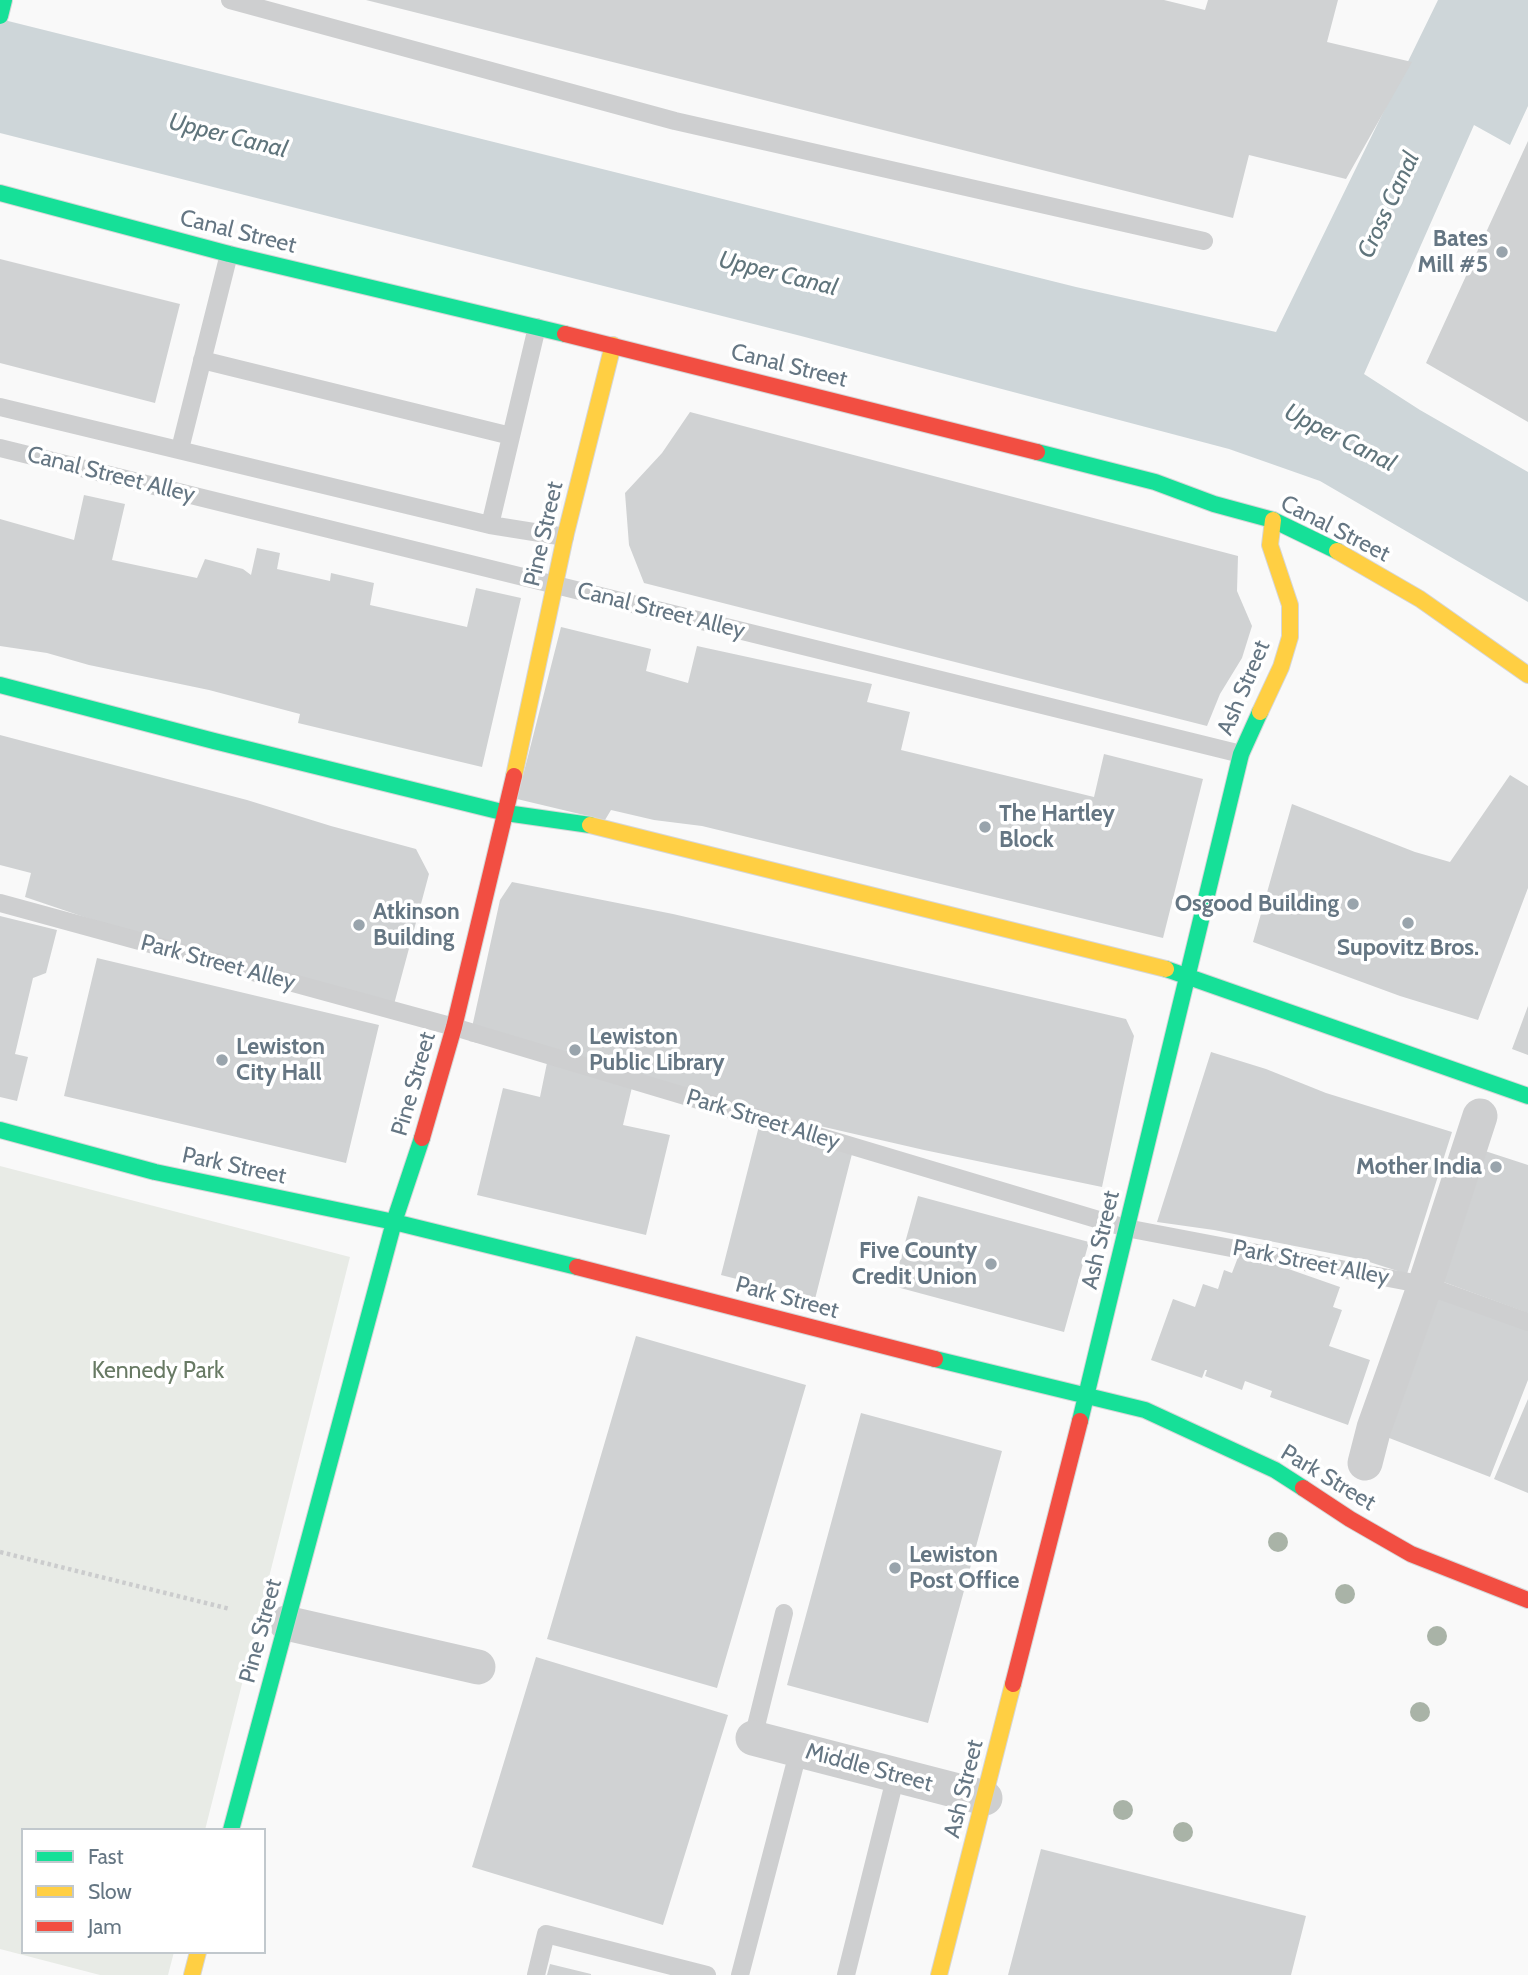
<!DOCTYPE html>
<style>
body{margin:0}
#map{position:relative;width:1528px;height:1975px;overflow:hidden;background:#f9f9f9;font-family:Cabin,sans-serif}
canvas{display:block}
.legend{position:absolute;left:21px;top:1828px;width:245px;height:126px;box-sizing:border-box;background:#fff;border:2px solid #c1c8cd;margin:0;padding:9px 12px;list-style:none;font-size:21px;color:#657683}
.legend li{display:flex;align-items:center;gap:14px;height:35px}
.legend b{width:35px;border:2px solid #c1c8cd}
</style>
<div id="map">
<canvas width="1528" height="1975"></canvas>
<ul class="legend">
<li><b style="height:9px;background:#16e098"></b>Fast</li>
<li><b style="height:9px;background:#ffcf43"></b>Slow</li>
<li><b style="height:9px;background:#f24e42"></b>Jam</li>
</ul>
</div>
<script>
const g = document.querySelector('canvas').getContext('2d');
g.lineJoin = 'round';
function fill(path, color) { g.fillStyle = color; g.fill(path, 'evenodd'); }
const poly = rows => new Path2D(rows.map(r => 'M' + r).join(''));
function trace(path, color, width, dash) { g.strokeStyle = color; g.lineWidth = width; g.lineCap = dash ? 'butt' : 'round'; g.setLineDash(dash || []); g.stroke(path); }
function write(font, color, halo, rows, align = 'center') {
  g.font = font + ' Cabin,sans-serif'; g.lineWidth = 7; g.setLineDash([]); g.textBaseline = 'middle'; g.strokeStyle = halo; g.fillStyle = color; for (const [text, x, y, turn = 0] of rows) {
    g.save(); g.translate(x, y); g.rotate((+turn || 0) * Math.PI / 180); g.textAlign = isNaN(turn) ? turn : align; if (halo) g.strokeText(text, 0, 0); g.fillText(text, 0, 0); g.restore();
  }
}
fill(poly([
 [0,1166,350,1257,205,1830,23,1830,23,1952,174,1952,168,1975,100,1975,0,1949]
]), '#e8ebe6');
fill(poly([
 [1438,0,1528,0,1528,106,1510,145,1474,125,1364,374,1420,410,1528,472,1528,602,1320,481,1229,449,801,336,0,133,0,19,1076,287,1276,332]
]), '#ced6d9');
fill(poly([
 [366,0,1164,0,1205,10,1208,0,1338,0,1327,42,1412,62,1346,179,1249,155,1233,218],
 [1528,141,1528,422,1426,363],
 [0,259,180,304,155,403,0,363],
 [690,412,1238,556,1237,591,1252,626,1242,658,1220,694,1207,726,644,583,629,545,625,493,662,453],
 [84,495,125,504,112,560,197,578,205,559,243,569,251,575,257,548,280,553,277,569,330,581,331,573,374,583,370,605,467,627,476,588,521,598,482,767,298,723,300,714,209,690,89,665,47,653,0,646,0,519,74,540],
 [561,627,651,649,646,671,688,683,697,646,872,684,867,702,910,712,901,750,1094,797,1104,754,1203,779,1163,938,702,826,654,820,611,810,605,820,517,799],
 [0,735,247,800,331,826,416,849,429,874,393,1008,84,917,25,897,31,873,0,865],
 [1510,775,1528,786,1528,888,1478,1020,1400,996,1253,942,1292,804,1415,852,1450,862],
 [512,882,673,914,1126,1019,1134,1036,1102,1187,924,1150,633,1083,623,1125,670,1135,646,1235,477,1195,503,1088,540,1097,548,1058,469,1041,500,900],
 [0,916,57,930,46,973,33,978,15,1054,28,1057,17,1101,0,1097],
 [97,958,379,1025,346,1163,64,1096],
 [1528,1006,1528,1055,1512,1049],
 [1211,1052,1266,1069,1326,1093,1452,1132,1407,1274,1360,1259,1214,1230,1157,1222],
 [759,1126,853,1150,815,1299,721,1275],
 [1485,1151,1528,1165,1528,1313,1438,1280],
 [918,1196,1089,1242,1064,1332,893,1286],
 [1240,1252,1340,1287,1333,1307,1342,1310,1329,1346,1370,1360,1348,1425,1270,1397,1272,1391,1245,1381,1242,1390,1205,1376,1207,1370,1205,1370,1202,1378,1151,1360,1173,1299,1195,1307,1203,1284,1218,1289,1224,1270,1232,1273],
 [1437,1294,1528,1327,1528,1380,1490,1477,1384,1436],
 [636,1336,806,1385,717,1688,547,1639],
 [1528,1399,1528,1493,1494,1479],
 [861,1413,1002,1451,928,1723,787,1685],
 [536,1657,728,1715,663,1925,472,1867],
 [1041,1849,1306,1916,1291,1975,1008,1975],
 [550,1964,591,1974,591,1975,547,1975]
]), '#d0d2d3');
const fast = poly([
 [0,16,4,0],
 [0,193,229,254,565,334],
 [1037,452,1155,482,1214,504,1273,520,1337,551],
 [0,685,214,741,506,813,590,825],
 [1166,969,1528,1096],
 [0,1130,155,1172,394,1222,577,1267],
 [935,1359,1145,1410,1275,1470,1303,1488],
 [1080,1421,1241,754,1260,712],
 [231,1830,394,1222,422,1138]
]);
const slow = poly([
 [1337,551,1420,599,1528,675],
 [1260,712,1281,667,1290,637,1290,605,1270,545,1273,520],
 [514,776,565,537,613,345],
 [590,825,1166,969],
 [192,1975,198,1952],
 [939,1975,1013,1684]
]);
const jam = poly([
 [565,334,1037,452],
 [422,1138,454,1027,514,776],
 [577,1267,935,1359],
 [1303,1488,1350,1519,1411,1554,1528,1600],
 [1013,1684,1080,1421]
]);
trace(fast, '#d5d6d7', 18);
trace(slow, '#d5d6d7', 18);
trace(jam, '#d5d6d7', 18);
trace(poly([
 [0,1552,230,1609]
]), '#cbcccd', 4.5, [3.5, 3.5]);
trace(poly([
 [230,0,675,121,1204,241],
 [202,360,511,436],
 [0,407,490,525,565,537],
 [0,448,1241,754],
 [180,449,229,254],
 [490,525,537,327],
 [0,903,454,1027,1126,1228,1425,1285,1528,1322],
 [753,1738,784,1613],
 [536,1975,546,1934,707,1975],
 [740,1975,799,1749],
 [846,1975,896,1775]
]), '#cecfd0', 18);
trace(poly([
 [1365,1463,1374,1428,1425,1285,1480,1116],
 [286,1623,478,1667],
 [753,1738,985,1798]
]), '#cecfd0', 35);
trace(fast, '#16e098', 16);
trace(slow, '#ffcf43', 16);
trace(jam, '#f24e42', 16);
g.fillStyle = '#a9b3a7';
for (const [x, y] of [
 [1278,1542],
 [1345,1594],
 [1437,1636],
 [1420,1712],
 [1123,1810],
 [1183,1832]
]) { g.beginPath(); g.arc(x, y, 10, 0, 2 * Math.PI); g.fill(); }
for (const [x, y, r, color] of [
 [1502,252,7,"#99a4ac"],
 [985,827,7,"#99a4ac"],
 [1353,904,7,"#99a4ac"],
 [1408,923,7,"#99a4ac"],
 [359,925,7,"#99a4ac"],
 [575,1050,7,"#99a4ac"],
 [222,1060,7,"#99a4ac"],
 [1496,1167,7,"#99a4ac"],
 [991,1264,7,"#99a4ac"],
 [895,1568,7,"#99a4ac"]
]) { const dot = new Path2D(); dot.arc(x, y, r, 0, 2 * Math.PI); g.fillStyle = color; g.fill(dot); trace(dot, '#fff', 2.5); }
write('23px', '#657683', '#fff', [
 ["Canal Street",238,232,14],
 ["Canal Street",789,366,14],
 ["Canal Street Alley",111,475,14],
 ["Canal Street",1335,529,27],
 ["Pine Street",544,534,-77],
 ["Canal Street Alley",661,611,14],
 ["Ash Street",1244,688,-67],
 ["Park Street Alley",218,963,15],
 ["Pine Street",414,1084,-74],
 ["Park Street Alley",763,1120,17],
 ["Park Street",234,1166,12],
 ["Ash Street",1101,1240,-77],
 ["Park Street Alley",1311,1263,11],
 ["Park Street",787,1298,15],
 ["Park Street",1328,1478,31],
 ["Pine Street",261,1631,-75],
 ["Middle Street",869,1768,15],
 ["Ash Street",964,1789,-76]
]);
write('bold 23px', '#657683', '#fff', [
 ["Bates",1488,239,"right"],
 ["Mill #5",1488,265,"right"],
 ["The Hartley",999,814],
 ["Block",999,840],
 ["Osgood Building",1339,904,"right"],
 ["Atkinson",373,912],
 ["Building",373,938],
 ["Supovitz Bros.",1408,948,"center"],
 ["Lewiston",589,1037],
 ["Public Library",589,1063],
 ["Lewiston",236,1047],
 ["City Hall",236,1073],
 ["Mother India",1482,1167,"right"],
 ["Five County",977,1251,"right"],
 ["Credit Union",977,1277,"right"],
 ["Lewiston",909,1555],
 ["Post Office",909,1581]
], 'left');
write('23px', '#687a64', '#fff', [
 ["Kennedy Park",158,1371]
]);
write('italic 24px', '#60757c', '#fff', [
 ["Upper Canal",228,136,14],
 ["Cross Canal",1389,205,-65],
 ["Upper Canal",778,274,14],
 ["Upper Canal",1340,438,27]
]);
</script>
